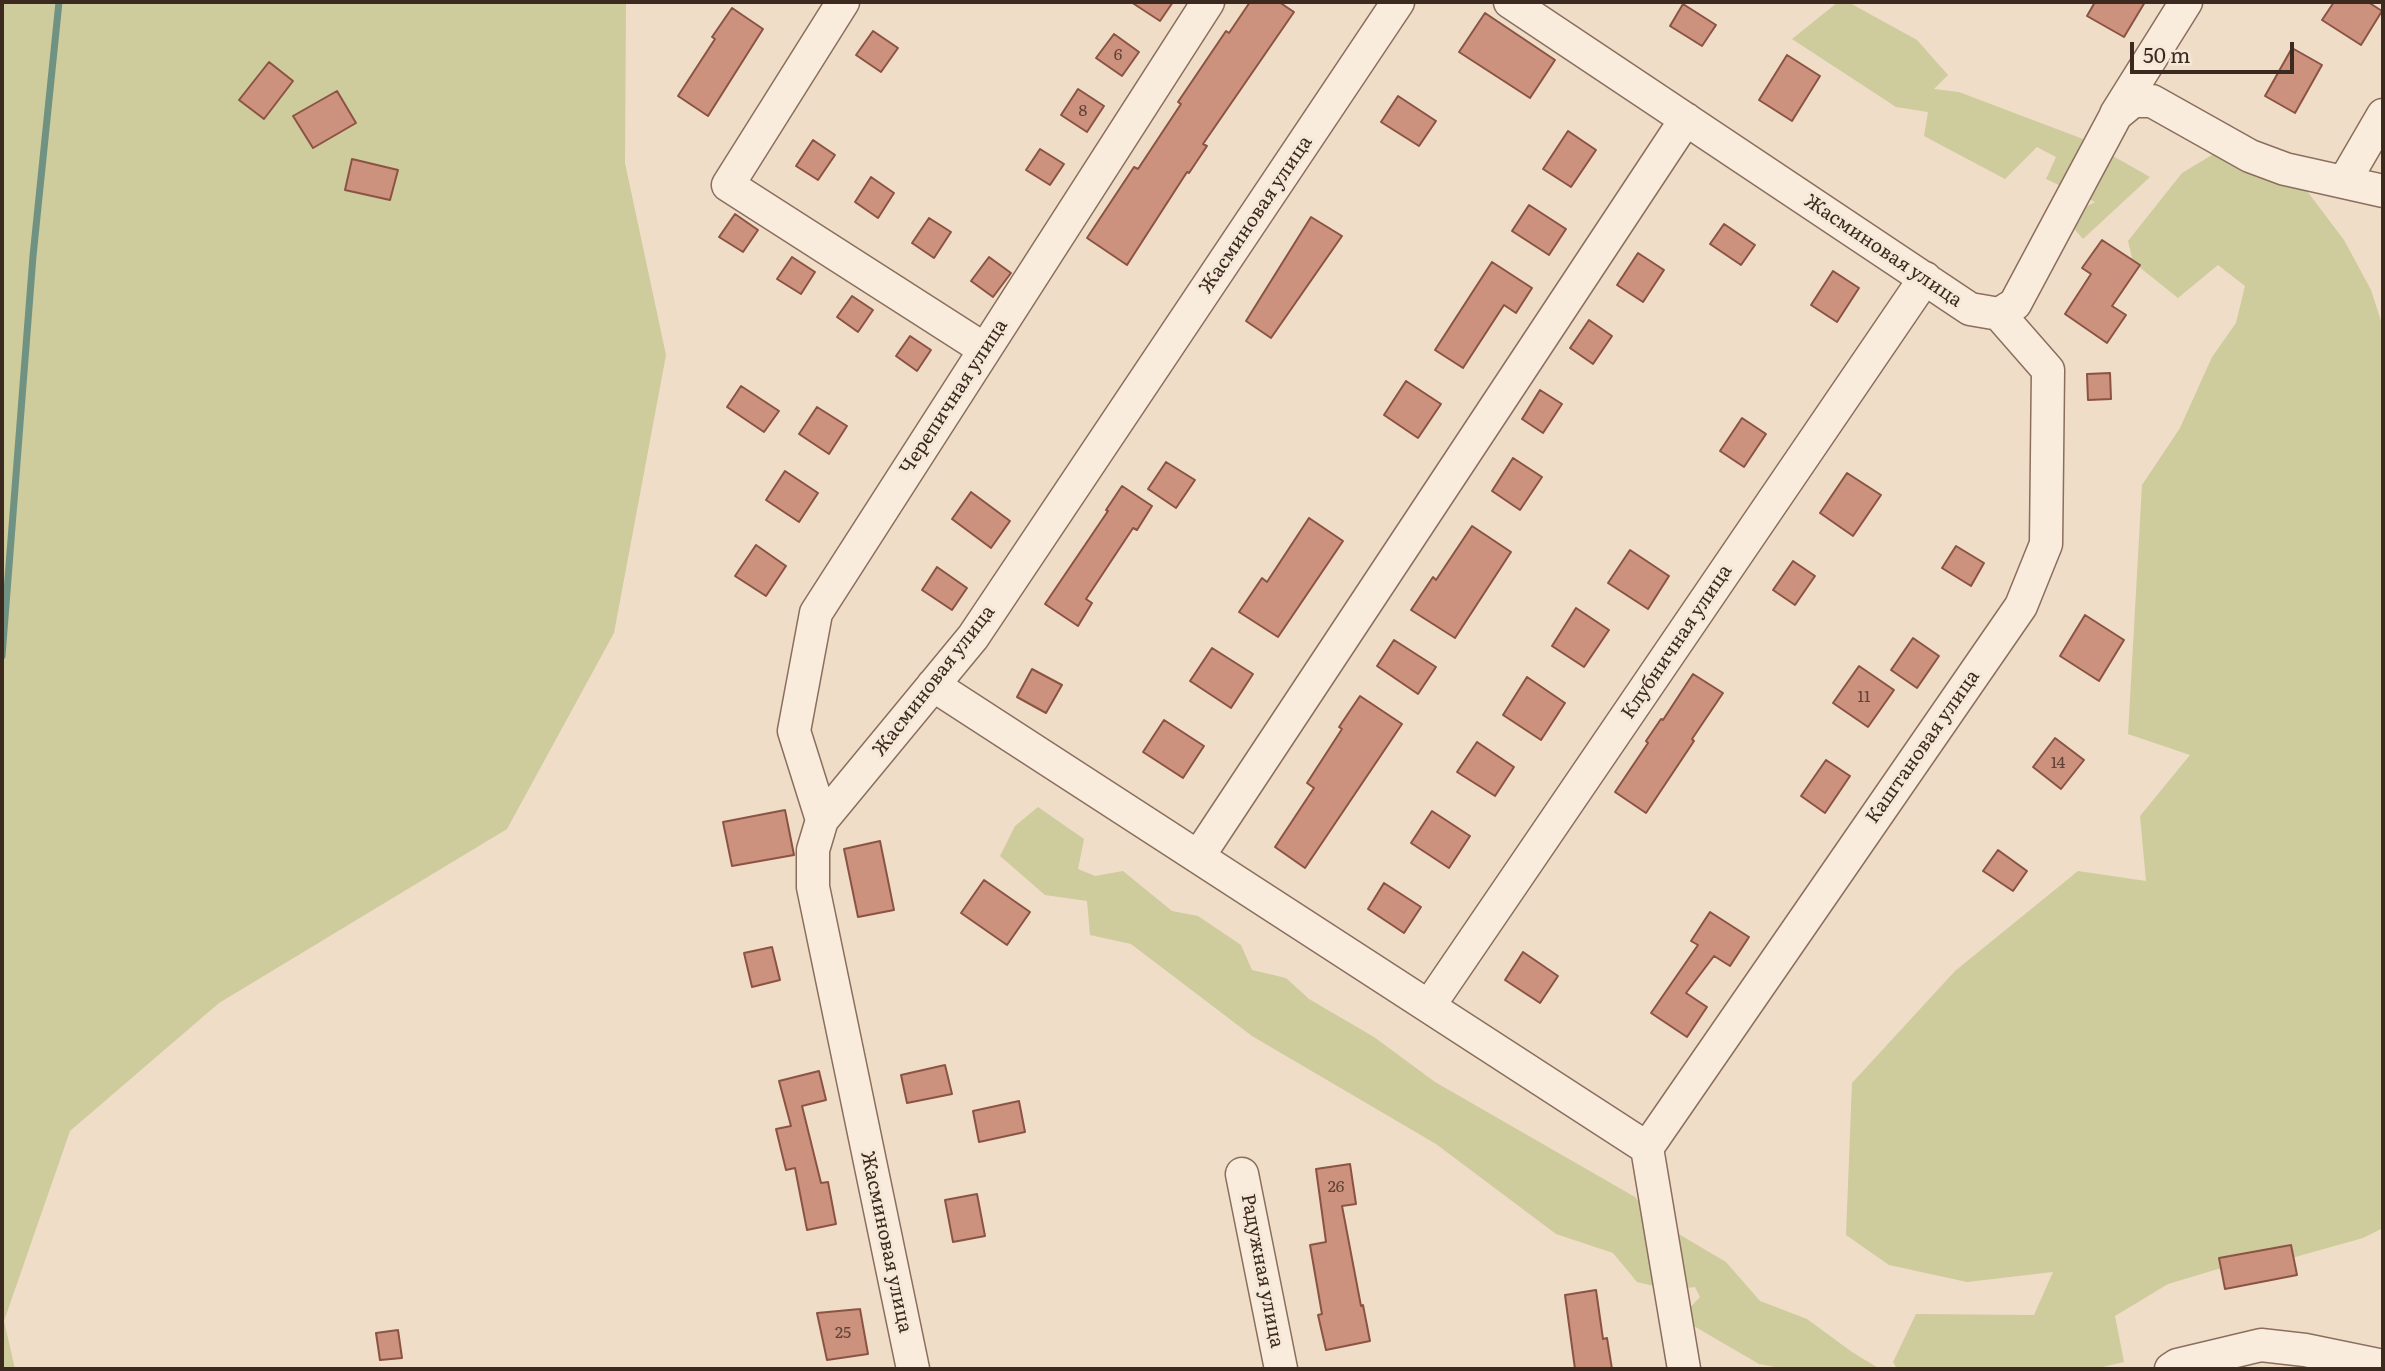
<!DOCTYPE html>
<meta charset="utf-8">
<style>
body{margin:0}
#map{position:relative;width:2385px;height:1371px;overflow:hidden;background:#efddc8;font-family:Literata,serif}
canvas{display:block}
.frame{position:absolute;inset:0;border:4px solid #3c2920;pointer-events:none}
.scale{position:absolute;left:2130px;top:42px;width:164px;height:32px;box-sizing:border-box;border:4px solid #3c2920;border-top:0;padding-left:9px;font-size:21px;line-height:24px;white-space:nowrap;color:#3c2920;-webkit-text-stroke:5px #f6e8d8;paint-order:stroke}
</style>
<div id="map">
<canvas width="2385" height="1371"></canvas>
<div class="frame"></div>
<div class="scale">50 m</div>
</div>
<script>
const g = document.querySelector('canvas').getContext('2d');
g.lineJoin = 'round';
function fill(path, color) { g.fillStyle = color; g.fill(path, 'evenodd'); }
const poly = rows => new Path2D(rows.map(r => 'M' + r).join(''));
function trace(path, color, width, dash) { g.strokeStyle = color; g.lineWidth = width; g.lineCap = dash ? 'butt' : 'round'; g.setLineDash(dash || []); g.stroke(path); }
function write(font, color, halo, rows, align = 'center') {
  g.font = font + ' Literata,serif'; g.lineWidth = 6; g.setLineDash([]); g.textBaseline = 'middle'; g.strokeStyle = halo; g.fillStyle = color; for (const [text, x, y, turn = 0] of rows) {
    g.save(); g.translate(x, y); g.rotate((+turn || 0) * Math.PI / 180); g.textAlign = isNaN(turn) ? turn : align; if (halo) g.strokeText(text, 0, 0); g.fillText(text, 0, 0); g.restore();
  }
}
fill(poly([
 [2,2,626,2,625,163,666,355,614,633,507,829,219,1003,70,1131,4,1321,15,1369,2,1369],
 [1838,2,1848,2,1917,40,1948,75,1934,89,1959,92,2083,139,2150,177,2083,239,2065,218,2095,202,2046,179,2056,157,2037,147,2005,179,1924,136,1928,112,1896,107,1792,39],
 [2222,149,2307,191,2344,240,2371,290,2383,327,2383,1228,2363,1238,2256,1268,2218,1269,2168,1284,2115,1316,2124,1362,2094,1369,1897,1369,1893,1362,1916,1314,2034,1315,2053,1272,1967,1282,1889,1265,1846,1235,1852,1083,1955,971,2078,871,2146,881,2140,816,2190,755,2128,734,2142,485,2180,428,2212,357,2236,323,2245,286,2218,265,2178,298,2133,262,2128,241,2182,173],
 [1038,807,1084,839,1078,869,1095,876,1123,871,1172,911,1198,916,1241,945,1252,970,1286,978,1309,999,1374,1037,1435,1082,1635,1197,1655,1220,1726,1262,1760,1301,1807,1319,1852,1352,1880,1369,1786,1369,1759,1364,1680,1318,1700,1297,1695,1287,1671,1290,1637,1282,1613,1253,1556,1234,1436,1144,1252,1036,1131,944,1090,935,1087,901,1045,895,1000,856,1015,826]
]), '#cecb9c');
trace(poly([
 [2,656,33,256,59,2]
]), '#6f9283', 7);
const building = poly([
 [1131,2,1173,2,1160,21,1131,2],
 [1250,2,1279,2,1294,12,1203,144,1207,146,1189,173,1187,172,1127,265,1087,238,1134,167,1138,169,1181,104,1178,102,1226,31,1229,33,1250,2],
 [2095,2,2145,2,2124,37,2087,16,2095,2],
 [2334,2,2368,2,2382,11,2361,45,2322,20,2334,2],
 [1683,4,1716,25,1702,46,1670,26,1683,4],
 [732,8,763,29,708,116,678,96,715,39,712,37,732,8],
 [1485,13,1555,60,1530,98,1459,52,1485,13],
 [873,31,898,48,881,72,856,55,873,31],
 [1114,34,1139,52,1122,76,1096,58,1114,34],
 [2292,48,2322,65,2295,113,2265,96,2292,48],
 [1787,55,1820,76,1792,121,1759,100,1787,55],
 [269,62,293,81,264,119,239,100,269,62],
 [1078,89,1104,106,1087,132,1061,115,1078,89],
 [337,91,356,123,313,148,293,116,337,91],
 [1398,96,1436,121,1419,146,1381,122,1398,96],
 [1568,131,1596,150,1571,187,1543,169,1568,131],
 [813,140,835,155,818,180,796,166,813,140],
 [1040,149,1064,164,1050,185,1026,170,1040,149],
 [352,159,398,170,390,200,345,190,352,159],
 [871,177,894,193,878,218,855,202,871,177],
 [1529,205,1566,229,1549,255,1512,231,1529,205],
 [735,214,758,230,743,252,719,237,735,214],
 [1311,217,1342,236,1271,338,1246,321,1311,217],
 [929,218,951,232,934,258,912,243,929,218],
 [1724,224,1755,245,1741,265,1710,244,1724,224],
 [2102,240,2140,265,2112,306,2126,315,2107,343,2065,314,2091,274,2082,268,2102,240],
 [1638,253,1664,270,1643,302,1617,285,1638,253],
 [792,257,815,272,801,294,777,279,792,257],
 [989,257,1011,273,993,297,971,281,989,257],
 [1492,262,1532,288,1516,313,1504,305,1463,368,1435,350,1492,262],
 [1833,271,1859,288,1837,322,1811,305,1833,271],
 [852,296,873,310,858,332,837,317,852,296],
 [1589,320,1612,336,1593,364,1570,348,1589,320],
 [910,336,931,350,917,371,896,356,910,336],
 [2110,373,2111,399,2088,400,2087,374,2110,373],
 [1406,381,1441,404,1418,438,1384,415,1406,381],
 [741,386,779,411,764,432,727,407,741,386],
 [1540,390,1562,404,1543,433,1522,419,1540,390],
 [817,407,847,426,829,454,799,434,817,407],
 [1742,418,1766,434,1744,467,1720,451,1742,418],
 [1513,458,1542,477,1520,510,1492,491,1513,458],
 [1166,462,1195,480,1176,508,1148,489,1166,462],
 [785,471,818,493,799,522,766,500,785,471],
 [1847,473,1881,495,1853,536,1820,513,1847,473],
 [1122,486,1152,506,1137,530,1133,528,1086,599,1092,603,1078,626,1045,604,1108,511,1106,510,1122,486],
 [971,492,1010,521,991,548,952,519,971,492],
 [1309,518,1343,541,1278,637,1239,612,1262,578,1267,582,1309,518],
 [1472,526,1511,552,1455,638,1411,610,1433,577,1436,580,1472,526],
 [756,545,786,566,766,596,735,576,756,545],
 [1956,546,1984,563,1971,586,1942,568,1956,546],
 [1630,550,1669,576,1648,609,1608,583,1630,550],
 [1793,561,1815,576,1795,605,1773,590,1793,561],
 [937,567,967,588,952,610,922,590,937,567],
 [1576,608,1609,630,1584,667,1552,646,1576,608],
 [2085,615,2124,640,2099,681,2060,656,2085,615],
 [1913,638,1939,656,1917,688,1891,670,1913,638],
 [1394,640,1436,667,1418,694,1377,666,1394,640],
 [1212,648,1253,674,1231,708,1190,681,1212,648],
 [1859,666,1894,690,1868,727,1833,703,1859,666],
 [1032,669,1062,685,1046,713,1017,697,1032,669],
 [1693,674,1723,693,1692,739,1694,741,1646,813,1615,792,1648,743,1646,741,1661,719,1663,720,1693,674],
 [1527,677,1565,703,1541,740,1503,715,1527,677],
 [1360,696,1402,724,1305,868,1275,847,1314,788,1307,783,1342,729,1339,727,1360,696],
 [1164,720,1204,746,1183,778,1143,752,1164,720],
 [2055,738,2084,760,2061,789,2033,767,2055,738],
 [1477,742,1514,767,1495,796,1457,772,1477,742],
 [1826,760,1850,776,1825,813,1801,796,1826,760],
 [785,810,794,855,732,866,723,822,785,810],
 [1432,811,1470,836,1449,868,1411,843,1432,811],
 [880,841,894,910,858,917,844,849,880,841],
 [1998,850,2027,871,2013,891,1983,871,1998,850],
 [984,880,1030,912,1007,945,961,913,984,880],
 [1384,883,1421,907,1404,933,1368,909,1384,883],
 [1710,912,1749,937,1730,966,1714,956,1686,993,1707,1007,1687,1037,1651,1013,1698,945,1691,941,1710,912],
 [772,947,780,980,752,987,744,953,772,947],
 [1523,952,1558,976,1540,1003,1505,980,1523,952],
 [945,1065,952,1094,907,1103,901,1075,945,1065],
 [819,1071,826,1100,802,1106,821,1183,828,1182,836,1224,807,1230,795,1168,786,1170,776,1129,791,1126,779,1081,819,1071],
 [1019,1101,1025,1132,979,1142,973,1111,1019,1101],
 [1350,1164,1356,1204,1342,1206,1361,1306,1363,1305,1370,1341,1326,1350,1318,1315,1322,1314,1310,1245,1326,1242,1316,1169,1350,1164],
 [977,1194,985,1236,953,1242,945,1200,977,1194],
 [2291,1245,2297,1275,2225,1289,2219,1258,2291,1245],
 [1596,1290,1603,1339,1607,1338,1612,1369,1575,1369,1565,1295,1596,1290],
 [860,1309,868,1354,827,1360,817,1313,860,1309],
 [398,1330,402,1358,380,1360,376,1333,398,1330]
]);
fill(building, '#cd927e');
trace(building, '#8b5343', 2);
const minor = poly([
 [843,2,728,185,984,349],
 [1510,2,1970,309,1999,314,2015,304,2116,115,2133,101,2152,101,2250,156,2285,169,2383,191],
 [2116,114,2186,2],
 [2344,182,2383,115],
 [933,685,1647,1148,1684,1369],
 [822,820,794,731,816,613,1208,2],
 [1198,857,1686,119],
 [1429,1006,1925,278],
 [1647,1148,2021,606,2046,544,2048,370,1999,314],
 [1242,1174,1281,1369],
 [913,1369,813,887,813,850,822,820,973,637,1398,2],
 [2171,1369,2177,1365,2261,1345,2305,1350,2383,1366]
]);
trace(minor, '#8b6e5d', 35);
trace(minor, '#f9ecdc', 32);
write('16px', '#604338', null, [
 ["6",1118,55],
 ["8",1083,111],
 ["11",1864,697],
 ["14",2058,763],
 ["26",1336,1187],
 ["25",843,1333]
]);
write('19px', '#3c2920', '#f6e8d8', [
 ["Жасминовая улица",1256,215,-56],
 ["Жасминовая улица",1883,251,34],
 ["Черепичная улица",954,397,-57],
 ["Клубничная улица",1677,642,-56],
 ["Жасминовая улица",934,681,-52],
 ["Каштановая улица",1923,747,-55],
 ["Жасминовая улица",886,1242,78],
 ["Радужная улица",1262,1271,79]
]);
</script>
